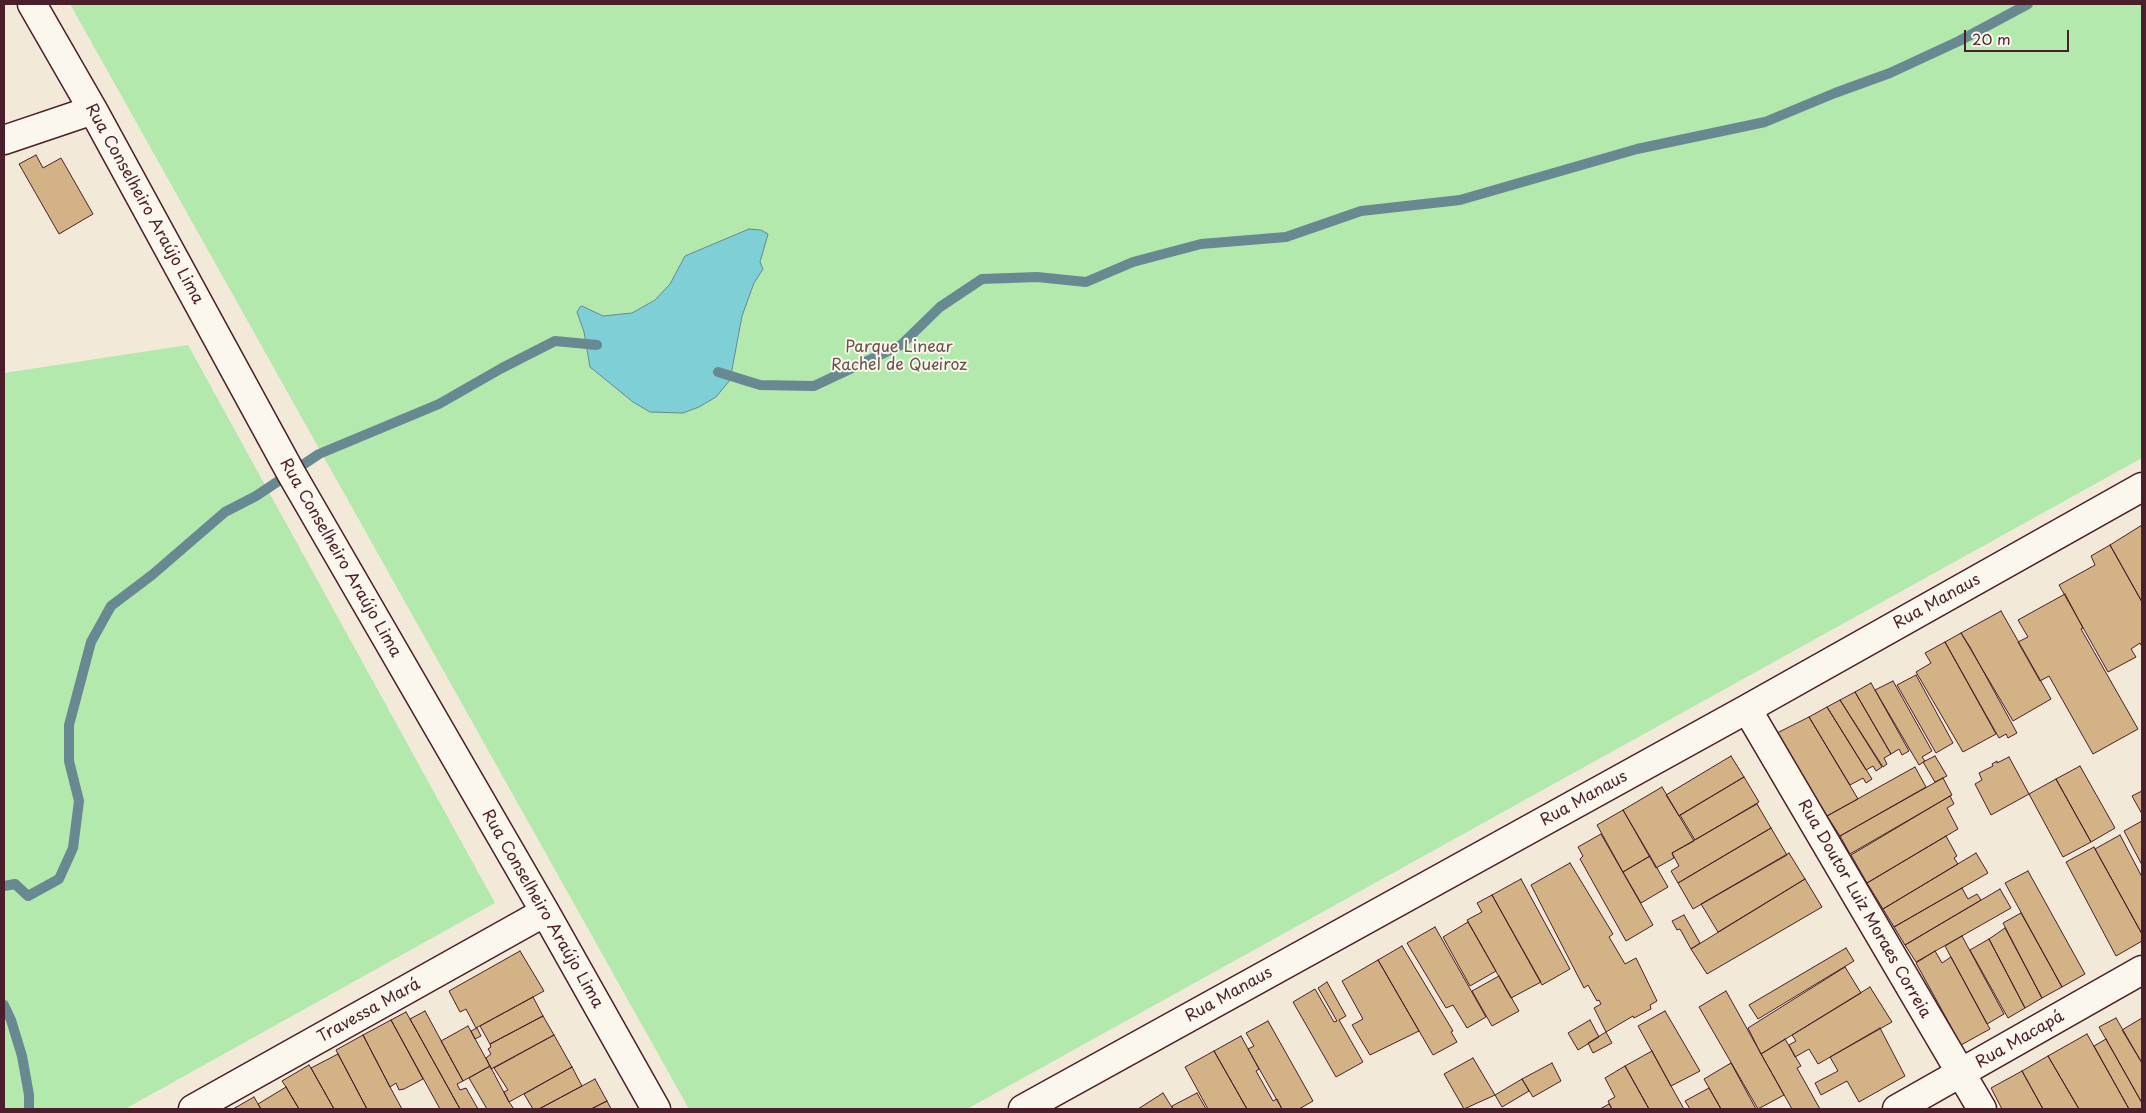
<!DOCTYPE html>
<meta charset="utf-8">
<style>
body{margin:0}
#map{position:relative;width:2146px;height:1113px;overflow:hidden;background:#f3e9d8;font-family:"Playpen Sans",sans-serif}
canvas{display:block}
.frame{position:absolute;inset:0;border:5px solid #4a1f2b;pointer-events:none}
.scale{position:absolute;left:1964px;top:30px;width:105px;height:22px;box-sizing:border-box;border:2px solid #4a1f2b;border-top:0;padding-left:6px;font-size:15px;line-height:18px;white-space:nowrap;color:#4a1f2b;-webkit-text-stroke:4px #fbf7ec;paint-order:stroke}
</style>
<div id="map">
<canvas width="2146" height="1113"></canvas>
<div class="frame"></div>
<div class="scale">20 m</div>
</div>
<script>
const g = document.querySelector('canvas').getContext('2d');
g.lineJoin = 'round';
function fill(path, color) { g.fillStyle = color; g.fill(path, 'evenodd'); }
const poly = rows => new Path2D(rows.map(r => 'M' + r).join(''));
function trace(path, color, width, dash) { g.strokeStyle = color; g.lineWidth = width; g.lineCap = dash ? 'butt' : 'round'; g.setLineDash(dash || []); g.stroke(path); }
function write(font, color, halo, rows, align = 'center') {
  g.font = font + ' "Playpen Sans",sans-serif'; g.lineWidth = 4; g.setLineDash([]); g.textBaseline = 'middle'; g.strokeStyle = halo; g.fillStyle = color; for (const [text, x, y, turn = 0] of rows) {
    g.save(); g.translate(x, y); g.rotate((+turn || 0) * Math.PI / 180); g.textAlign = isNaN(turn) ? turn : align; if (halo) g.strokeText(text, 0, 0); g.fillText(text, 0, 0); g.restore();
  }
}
fill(poly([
 [70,4,2142,4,2142,458,967,1109,689,1109],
 [188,345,495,903,125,1109,4,1109,4,373]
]), '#b3e9ac');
const water = poly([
 [749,229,761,230,768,234,760,262,763,269,754,283,742,316,730,380,716,397,699,407,683,413,650,412,633,402,590,367,584,332,577,312,580,307,582,306,603,316,632,313,655,300,670,284,685,256,749,229]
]);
fill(water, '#7ecfd6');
trace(water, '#698992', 1);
trace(poly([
 [718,372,760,385,814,386,901,345,940,307,982,279,1037,277,1086,282,1133,262,1201,244,1286,237,1361,211,1460,200,1637,149,1765,122,1835,93,1890,73,1959,41,2028,4],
 [4,886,15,884,28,896,59,879,73,848,79,801,69,761,69,725,91,642,111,606,152,575,225,512,256,496,319,454,439,404,502,368,555,341,597,345],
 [4,1005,11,1020,22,1056,29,1095,29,1109]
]), '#698992', 10);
const building = poly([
 [36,155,43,168,61,158,93,214,59,234,19,164,36,155],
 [2142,525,2142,602,2110,545,2142,525],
 [2110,545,2142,602,2142,647,2140,643,2131,649,2136,657,2108,672,2059,585,2095,565,2091,556,2110,545],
 [2065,594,2083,628,2081,629,2138,729,2093,754,2049,676,2040,681,2018,642,2028,637,2018,620,2065,594],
 [2001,611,2051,699,2013,721,1961,633,2001,611],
 [1961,633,1970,647,2017,733,2008,738,2006,734,1999,738,1945,642,1961,633],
 [1945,642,1996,734,1963,752,1916,672,1931,663,1925,653,1945,642],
 [1916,675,1953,743,1936,753,1897,685,1916,675],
 [1893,681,1932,751,1922,757,1925,761,1919,765,1875,690,1893,681],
 [1871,683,1909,751,1902,755,1899,749,1891,754,1855,692,1871,683],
 [1855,692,1891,754,1884,758,1887,764,1883,767,1840,700,1855,692],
 [1840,700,1882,767,1876,771,1873,766,1866,770,1827,707,1840,700],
 [1827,707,1872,779,1866,783,1863,778,1850,785,1809,717,1827,707],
 [1809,717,1858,799,1827,816,1777,733,1809,717],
 [1731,756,1744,777,1679,816,1666,795,1731,756],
 [1935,756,1947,776,1935,782,1923,762,1935,756],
 [2009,757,2029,794,1991,815,1975,784,1982,780,1979,773,1993,766,1992,764,1997,761,1997,763,2009,757],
 [2080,766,2115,828,2091,842,2056,779,2080,766],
 [1915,767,1926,787,1840,836,1827,816,1915,767],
 [1744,777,1759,802,1695,840,1680,815,1744,777],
 [1943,778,1952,795,1850,854,1840,836,1943,778],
 [2056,779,2091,842,2063,857,2029,794,2056,779],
 [1662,787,1694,841,1672,853,1674,858,1656,868,1623,810,1662,787],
 [2142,791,2142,814,2132,796,2142,791],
 [1950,796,1954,804,1947,808,1958,829,1867,883,1851,855,1950,796],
 [1757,804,1771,828,1678,883,1671,871,1679,866,1672,853,1757,804],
 [1623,810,1650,856,1623,872,1597,825,1623,810],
 [2142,821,2142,865,2124,831,2142,821],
 [1771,828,1787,855,1693,909,1678,883,1771,828],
 [1601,834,1653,925,1626,941,1580,859,1583,856,1578,847,1601,834],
 [2120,835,2142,877,2142,934,2095,849,2120,835],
 [1946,836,1957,856,1954,858,1958,864,1883,909,1867,883,1946,836],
 [2094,847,2142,934,2142,941,2116,956,2066,862,2094,847],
 [1789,853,1805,879,1718,932,1701,904,1789,853],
 [1976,853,1988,873,1894,927,1883,909,1976,853],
 [1650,856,1668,887,1641,903,1623,872,1650,856],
 [1570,863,1613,934,1609,937,1625,964,1636,958,1657,1001,1650,1005,1651,1009,1634,1018,1633,1016,1606,1032,1594,1008,1601,1004,1599,1000,1597,1001,1588,985,1584,988,1531,885,1570,863],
 [2028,871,2085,974,2062,987,2005,883,2028,871],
 [1521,879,1570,969,1542,985,1492,895,1521,879],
 [1805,879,1822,907,1707,974,1691,949,1805,879],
 [1962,888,1968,899,1977,894,1981,900,1905,945,1894,927,1962,888],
 [2000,889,2011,908,1916,962,1905,945,2000,889],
 [1492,895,1541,982,1511,998,1467,920,1482,912,1477,903,1492,895],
 [2021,913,2062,987,2042,998,2003,923,2021,913],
 [1684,915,1700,943,1691,949,1680,929,1677,930,1672,921,1684,915],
 [1468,922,1496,971,1470,986,1443,937,1468,922],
 [1435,927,1486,1017,1467,1028,1453,1005,1446,1008,1407,943,1435,927],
 [2005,928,2042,998,2025,1008,1989,939,2005,928],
 [1962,936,2004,1014,1987,1024,1945,946,1962,936],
 [1989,939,2025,1008,2008,1018,1970,950,1989,939],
 [1402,946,1453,1031,1451,1032,1457,1042,1433,1055,1378,960,1402,946],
 [1846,948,1854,961,1758,1019,1749,1005,1846,948],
 [520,951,544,991,476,1028,466,1009,460,1012,449,991,520,951],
 [1935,951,1942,963,1951,957,1990,1029,1961,1045,1916,963,1935,951],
 [1378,960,1419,1031,1370,1055,1352,1025,1363,1019,1342,981,1378,960],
 [1845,967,1861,993,1761,1054,1748,1028,1845,967],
 [1499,976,1519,1011,1492,1026,1472,991,1499,976],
 [1327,982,1346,1016,1339,1020,1363,1062,1336,1077,1293,1002,1315,989,1334,1022,1337,1021,1318,988,1327,982],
 [1870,987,1892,1022,1818,1064,1809,1049,1795,1057,1789,1045,1796,1041,1792,1035,1870,987],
 [1726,991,1784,1095,1758,1109,1699,1007,1726,991],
 [533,997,543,1016,490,1044,480,1026,533,997],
 [425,1011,463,1081,457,1084,460,1090,466,1088,478,1109,460,1109,410,1019,425,1011],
 [1665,1011,1700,1071,1671,1086,1638,1026,1665,1011],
 [406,1012,410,1019,460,1109,440,1109,391,1020,406,1012],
 [543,1016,554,1035,491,1069,486,1058,491,1054,488,1049,491,1047,490,1044,543,1016],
 [2116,1018,2142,1063,2142,1103,2099,1027,2116,1018],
 [2142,1018,2142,1063,2122,1030,2142,1018],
 [391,1020,423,1079,404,1089,399,1090,396,1083,390,1087,363,1035,391,1020],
 [1590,1020,1599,1037,1578,1050,1568,1033,1590,1020],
 [1268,1021,1313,1101,1299,1109,1282,1109,1248,1049,1254,1046,1246,1033,1268,1021],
 [468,1026,490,1066,463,1081,441,1041,468,1026],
 [477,1028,481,1036,475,1039,471,1031,477,1028],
 [1880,1028,1905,1076,1859,1102,1847,1081,1821,1095,1815,1083,1838,1071,1830,1057,1880,1028],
 [1606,1032,1612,1043,1593,1053,1588,1043,1606,1032],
 [2087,1034,2129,1109,2079,1109,2048,1056,2087,1034],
 [363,1035,390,1087,402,1109,367,1109,338,1054,336,1050,363,1035],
 [554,1035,572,1067,509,1102,504,1092,508,1090,494,1068,554,1035],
 [1241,1036,1259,1069,1256,1071,1273,1101,1277,1099,1282,1109,1247,1109,1214,1051,1241,1036],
 [1785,1039,1801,1066,1797,1068,1820,1109,1792,1109,1761,1054,1785,1039],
 [2106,1039,2142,1103,2142,1109,2129,1109,2094,1046,2106,1039],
 [1214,1051,1247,1109,1208,1109,1185,1067,1214,1051],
 [1652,1051,1671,1086,1684,1109,1649,1109,1625,1066,1652,1051],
 [338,1054,367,1109,334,1109,311,1068,338,1054],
 [2048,1056,2066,1087,2079,1109,2043,1109,2022,1071,2048,1056],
 [1473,1058,1495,1095,1464,1109,1444,1074,1473,1058],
 [1552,1063,1561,1081,1533,1097,1522,1079,1552,1063],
 [1731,1063,1756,1109,1721,1109,1704,1079,1731,1063],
 [309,1065,311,1068,334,1109,299,1109,286,1087,282,1081,309,1065],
 [490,1066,509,1102,514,1109,487,1109,469,1078,490,1066],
 [1625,1066,1649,1109,1612,1109,1608,1101,1615,1097,1605,1078,1625,1066],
 [572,1067,582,1086,539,1109,533,1109,524,1094,572,1067],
 [2022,1071,2043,1109,2002,1109,1991,1088,2022,1071],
 [595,1079,607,1101,591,1109,539,1109,595,1079],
 [1522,1079,1529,1091,1502,1107,1495,1095,1522,1079],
 [286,1087,299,1109,261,1109,258,1104,286,1087],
 [1709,1088,1721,1109,1690,1109,1685,1101,1709,1088],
 [1163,1093,1173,1109,1137,1109,1138,1109,1163,1093],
 [1197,1093,1206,1109,1173,1109,1172,1106,1197,1093],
 [254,1097,261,1109,233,1109,254,1097],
 [607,1101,611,1109,591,1109,607,1101],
 [1609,1104,1612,1109,1600,1109,1609,1104]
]);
fill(building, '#d3b286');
trace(building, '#4a1f2b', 1);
const minor = poly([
 [32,4,93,110,291,473,545,912,656,1109],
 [4,140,93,110],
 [1747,709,1982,1109],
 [193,1109,545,912],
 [1023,1109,1747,709,2142,487],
 [1897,1109,2142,970]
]);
trace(minor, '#4a1f2b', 31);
trace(minor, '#fbf7ec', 28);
write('16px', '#4a1f2b', '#fbf7ec', [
 ["Rua Conselheiro Araújo Lima",144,204,61],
 ["Rua Conselheiro Araújo Lima",340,558,60],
 ["Rua Manaus",1937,602,-29],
 ["Rua Manaus",1584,799,-29],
 ["Rua Conselheiro Araújo Lima",542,909,60],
 ["Rua Doutor Luiz Moraes Correia",1864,909,60],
 ["Rua Manaus",1229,995,-29],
 ["Travessa Mará",369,1011,-29],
 ["Rua Macapá",2020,1040,-30]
]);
write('16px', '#64524b', '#fbf7ec', [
 ["Parque Linear",899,348],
 ["Rachel de Queiroz",899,366]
]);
</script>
